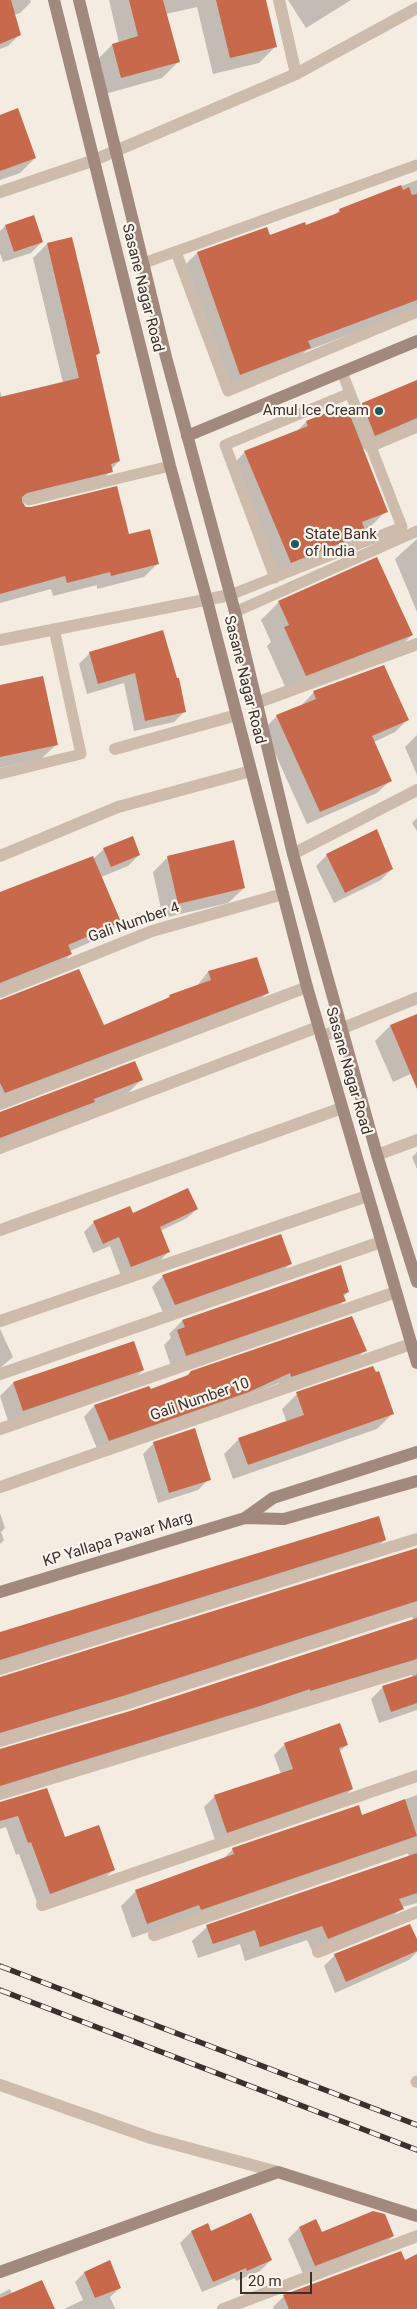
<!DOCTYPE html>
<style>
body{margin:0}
#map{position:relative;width:417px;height:2309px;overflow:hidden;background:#f4ebe1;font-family:Roboto,sans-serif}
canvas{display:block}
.scale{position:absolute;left:240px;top:2272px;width:72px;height:22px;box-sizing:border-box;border:2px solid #3b302b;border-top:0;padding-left:6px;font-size:15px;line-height:18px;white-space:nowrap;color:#3b302b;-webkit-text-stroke:4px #fbf5ee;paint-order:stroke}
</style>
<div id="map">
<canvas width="417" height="2309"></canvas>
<div class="scale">20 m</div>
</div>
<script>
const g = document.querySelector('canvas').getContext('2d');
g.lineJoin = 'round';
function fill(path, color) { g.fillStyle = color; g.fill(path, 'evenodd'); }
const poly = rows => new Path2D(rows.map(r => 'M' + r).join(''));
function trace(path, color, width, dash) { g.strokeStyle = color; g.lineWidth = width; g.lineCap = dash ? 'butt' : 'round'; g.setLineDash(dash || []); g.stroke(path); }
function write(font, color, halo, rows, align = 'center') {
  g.font = font + ' Roboto,sans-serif'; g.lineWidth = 4.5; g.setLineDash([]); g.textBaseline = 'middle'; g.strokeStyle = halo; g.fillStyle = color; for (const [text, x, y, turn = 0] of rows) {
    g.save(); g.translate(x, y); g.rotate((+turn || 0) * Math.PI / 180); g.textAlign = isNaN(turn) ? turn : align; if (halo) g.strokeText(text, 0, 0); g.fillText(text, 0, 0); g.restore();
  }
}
fill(poly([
 [0,0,30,0,31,2,20,13,14,15,19,35,8,46,0,49],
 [109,0,265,0,276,46,259,63,213,74,197,7,166,14,178,62,162,78,105,94,95,62,112,45,119,43],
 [288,0,351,0,306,28],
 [0,116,35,158,20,173,0,180],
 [417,180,417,312,401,315,306,351,293,364,223,391,181,269,197,253,266,229,269,237,305,227,333,216,340,210],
 [5,226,42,242,31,253,3,262,0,253,0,231],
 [47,244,99,353,95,357,119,461,98,485,22,504,26,508,128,535,158,563,144,577,97,589,97,585,53,596,51,589,0,603,0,391,2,398,63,383,33,258],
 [417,380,417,427,362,450,386,511,371,526,364,530,365,533,350,548,275,577,230,467,245,452,297,431,306,422,345,406,349,418,363,404],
 [417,539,417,612,395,559],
 [279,602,412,635,394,653,288,693,267,646,271,642,261,620],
 [90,653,176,680,185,711,174,722,134,731,124,683,87,694,79,664],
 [0,686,57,744,41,759,0,768],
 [314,692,408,719,395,732,374,742,390,781,377,793,307,824,264,729,277,716,301,706],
 [417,735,417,775,405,747],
 [417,818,417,831,412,823],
 [104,849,139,855,128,866,101,877,120,922,107,935,70,951,71,954,58,967,0,990,0,894,93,859],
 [327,855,392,869,381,880,334,903,316,866],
 [168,857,244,888,228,903,163,918,153,872],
 [257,958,267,993,254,1006,0,1103,0,1000,104,1027,165,1000,170,996,196,987,208,972],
 [417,1015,417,1071,393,1082,375,1041,390,1026],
 [141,1080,128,1093,0,1146,0,1113],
 [417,1152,417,1169,412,1157],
 [197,1209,187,1218,160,1231,168,1252,159,1262,121,1276,110,1246,93,1253,84,1232,94,1222,133,1215],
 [290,1264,279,1275,164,1315,152,1287,163,1276],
 [348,1292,343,1297,345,1300,331,1314,172,1369,164,1345,171,1338,169,1334,182,1321],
 [0,1329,13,1357,0,1368],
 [134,1343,143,1370,129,1384,9,1424,0,1396,13,1383],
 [365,1350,354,1361,280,1387,279,1383,98,1451,84,1417,94,1406,149,1387,150,1391],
 [297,1394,392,1414,377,1429,233,1479,224,1454,239,1439,287,1423,282,1409],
 [154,1443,209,1479,198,1490,158,1503,143,1454],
 [0,1513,5,1528,1,1532,4,1540,0,1544],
 [385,1540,372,1552,0,1668,0,1633],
 [417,1549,417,1710,379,1723,371,1699,383,1687,414,1677,407,1671,0,1793,0,1749,131,1712,414,1620,410,1614,0,1740,0,1678],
 [285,1744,347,1745,339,1752,352,1789,341,1800,216,1843,204,1807,215,1796,281,1774,274,1755],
 [417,1795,417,1903,402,1907,387,1923,313,1953,307,1940,245,1961,240,1944,198,1958,192,1941,207,1927,409,1857,408,1853,185,1919,132,1938,121,1906,136,1891,222,1860,233,1849,361,1816],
 [0,1803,113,1870,101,1882,38,1905,19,1854,16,1855,6,1827,0,1829],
 [417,1942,417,1952,409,1960,335,1993,324,1966,335,1955],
 [207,2225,211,2233,271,2260,260,2271,236,2281,235,2278,202,2292,180,2243,191,2232],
 [299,2228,321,2234,393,2236,382,2247,304,2276,288,2239],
 [417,2260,417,2309,274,2309,273,2307,284,2296,404,2261],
 [109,2262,120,2288,110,2297,115,2309,64,2309,83,2300,75,2282,84,2273],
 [10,2289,12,2294,54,2309,0,2309,0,2294]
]), '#0003');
fill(poly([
 [0,0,11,0,21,35,0,44],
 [129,0,163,0,180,62,121,78,112,44,138,36],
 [216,0,266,0,277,47,230,58],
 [18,108,36,158,0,171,0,115],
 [401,185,403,190,409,187,412,195,417,194,417,300,308,341,311,348,240,375,197,252,267,227,270,235,305,222,306,225,340,212,339,209],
 [34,215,43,242,14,252,5,225],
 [72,237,100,353,96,355,120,461,111,464,113,472,27,493,22,497,22,502,26,507,31,507,117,486,129,534,150,529,159,564,111,576,110,572,67,583,65,576,0,594,0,397,79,378,47,243],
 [417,380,417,418,375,436,362,403],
 [346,405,388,512,362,522,366,533,291,563,244,451,308,426,306,421],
 [377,557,413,635,306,676,284,627,289,625,278,601],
 [163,630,177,678,179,678,186,712,145,721,135,673,98,684,89,652],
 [384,665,409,720,372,736,392,781,320,812,276,715,316,699,313,691],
 [43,676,58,745,0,757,0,685],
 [377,829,393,869,345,893,326,854],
 [133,836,140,855,111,867,103,848],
 [234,840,245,888,178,904,167,856],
 [93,856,121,922,68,945,72,954,0,983,0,892],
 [257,957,269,993,5,1093,0,1083,0,1000,79,969,104,1025,170,997,169,995,211,980,208,971],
 [417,1014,417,1089,390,1025],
 [135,1061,143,1080,94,1099,95,1102,0,1138,0,1112],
 [188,1188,198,1209,160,1227,170,1252,131,1267,119,1237,103,1244,93,1221,130,1206,133,1213],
 [281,1234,292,1264,175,1305,162,1275],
 [341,1265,349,1292,343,1294,346,1301,186,1356,177,1330,185,1327,182,1320],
 [352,1316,367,1351,291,1377,290,1373,249,1392,109,1441,94,1405,149,1386,151,1389,188,1375,191,1371],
 [134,1341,144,1370,23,1411,13,1382],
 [373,1366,376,1372,379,1371,394,1414,248,1465,238,1438,304,1415,296,1392],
 [195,1428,211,1480,169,1493,153,1442],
 [379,1516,386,1540,0,1660,0,1632],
 [417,1548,417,1601,126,1695,0,1733,0,1677],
 [417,1618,417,1659,310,1691,310,1689,260,1706,0,1786,0,1749,130,1711],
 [417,1675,417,1703,391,1712,382,1686],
 [340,1723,348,1745,339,1748,353,1789,227,1833,214,1795,293,1769,284,1743],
 [47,1788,65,1837,99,1825,115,1870,50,1894,31,1842,28,1843,18,1816,0,1821,0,1802],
 [405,1799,417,1836,201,1910,199,1905,147,1924,135,1890,234,1854,232,1848,359,1805,362,1815],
 [417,1853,417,1893,399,1899,404,1909,328,1939,322,1926,260,1947,255,1930,213,1944,206,1925],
 [410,1924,417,1939,417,1951,346,1982,334,1954],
 [373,2211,385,2214,394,2236,315,2266,299,2227,316,2219,322,2232],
 [251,2213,272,2260,247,2271,246,2268,213,2282,191,2231,208,2223,211,2231],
 [401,2251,405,2260,417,2254,417,2309,289,2309,283,2295],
 [110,2260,121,2288,95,2298,84,2272],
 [42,2280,55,2309,0,2309,0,2298]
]), '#c8694b');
trace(poly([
 [176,252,228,391,417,312],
 [144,263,417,165],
 [370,447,417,427],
 [29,500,170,466],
 [275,578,225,445,350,393],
 [230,595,402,527,342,372],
 [235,612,417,531],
 [0,774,81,754,54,629],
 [416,2082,417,2081]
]), '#cdbbac', 11);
trace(poly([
 [279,0,296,74],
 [0,192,92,161,296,74,417,8],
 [0,640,230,595],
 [256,703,417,644],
 [115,749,237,715],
 [293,854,417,790],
 [0,856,118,807,251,771],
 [0,992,152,931,283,894],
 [321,1037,417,998],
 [0,1104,307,987],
 [0,1148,318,1027],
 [377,1155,417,1140],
 [0,1230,342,1108],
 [0,1321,367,1196],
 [0,1374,381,1242],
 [0,1429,396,1292],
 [0,1487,411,1344],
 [0,1669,417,1539],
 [0,1741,128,1703,417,1609],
 [0,1794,417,1667],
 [42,1905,417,1776],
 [154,1935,417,1844],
 [318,1952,417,1912],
 [0,2085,151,2138,278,2172],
 [223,2309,417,2236]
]), '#cdbbac', 12);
trace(poly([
 [54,0,170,466,207,600,307,987,417,1363],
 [79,0,166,357,235,612,293,854,377,1155,417,1282],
 [187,436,417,341],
 [245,1518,273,1498,417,1452],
 [0,1592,245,1518,284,1519,417,1481],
 [0,2272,278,2172,417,2216]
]), '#a18a7d', 12);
const rail = poly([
 [0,1966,417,2125],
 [0,1990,417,2150]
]);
trace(rail, '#3b302b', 5.5);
trace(rail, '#fbf5ee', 4, [11]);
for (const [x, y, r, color] of [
 [379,411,5,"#1f5a5e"],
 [295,544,5,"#1f5a5e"]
]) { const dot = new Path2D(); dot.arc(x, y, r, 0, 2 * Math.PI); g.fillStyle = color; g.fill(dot); trace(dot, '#fbf5ee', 2); }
write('15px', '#3b302b', '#fbf5ee', [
 ["Sasane Nagar Road",142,288,76],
 ["Sasane Nagar Road",244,680,76],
 ["Gali Number 4",134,923,-19],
 ["Sasane Nagar Road",348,1071,74],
 ["Gali Number 10",200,1400,-19],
 ["KP Yallapa Pawar Marg",118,1540,-17]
]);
write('15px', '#3b302b', '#fbf5ee', [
 ["Amul Ice Cream",369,411],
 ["State Bank",305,535,"left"],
 ["of India",305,552,"left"]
], 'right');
</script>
